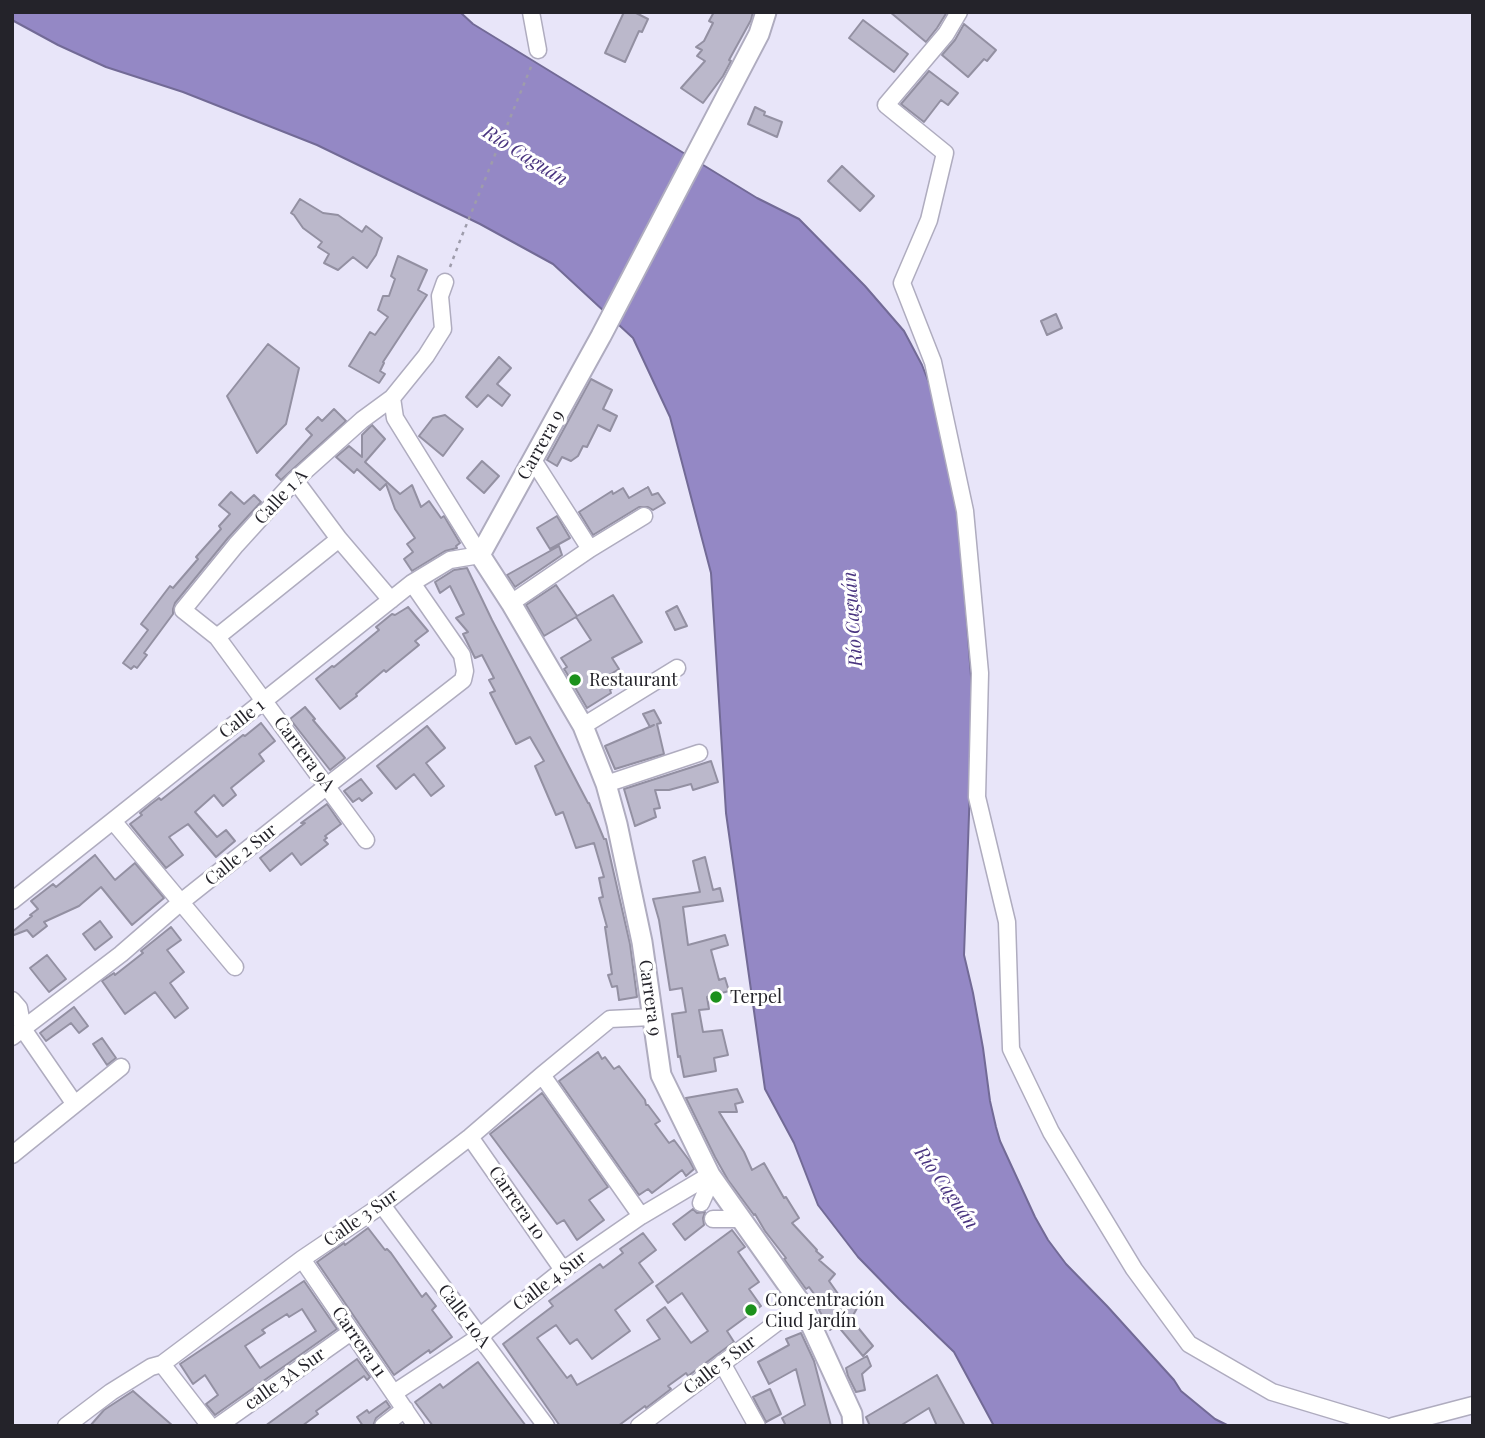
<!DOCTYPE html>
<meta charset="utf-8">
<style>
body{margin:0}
#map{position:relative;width:1485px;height:1438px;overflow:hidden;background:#e8e5f9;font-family:"Playfair Display",serif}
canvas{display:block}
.frame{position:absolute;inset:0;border:14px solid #24232a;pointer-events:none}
</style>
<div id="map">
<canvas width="1485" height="1438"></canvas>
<div class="frame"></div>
</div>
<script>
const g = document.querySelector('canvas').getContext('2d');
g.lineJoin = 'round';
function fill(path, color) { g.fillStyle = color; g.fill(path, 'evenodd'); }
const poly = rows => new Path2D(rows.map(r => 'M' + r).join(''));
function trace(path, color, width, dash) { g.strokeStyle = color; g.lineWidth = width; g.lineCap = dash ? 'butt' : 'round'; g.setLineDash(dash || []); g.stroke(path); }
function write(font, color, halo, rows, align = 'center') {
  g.font = font + ' "Playfair Display",serif'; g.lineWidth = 6; g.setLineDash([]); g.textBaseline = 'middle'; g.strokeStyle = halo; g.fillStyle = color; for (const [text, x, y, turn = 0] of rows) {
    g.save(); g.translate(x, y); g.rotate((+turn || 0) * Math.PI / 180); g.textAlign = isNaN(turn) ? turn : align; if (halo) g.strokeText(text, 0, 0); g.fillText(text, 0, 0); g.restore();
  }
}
const water = poly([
 [12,12,460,12,473,24,757,198,799,219,865,286,904,331,922,365,931,388,958,508,973,702,964,955,973,993,983,1048,990,1101,996,1127,1000,1141,1035,1217,1048,1240,1066,1264,1107,1306,1174,1380,1181,1391,1215,1419,1229,1426,994,1426,954,1352,900,1300,858,1257,818,1205,794,1143,765,1089,726,813,711,573,670,417,633,338,553,264,480,224,317,145,183,92,106,67,58,45,12,20,12,12]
]);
fill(water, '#9488c5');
trace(water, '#726a96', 2);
const building = poly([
 [624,12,634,12,648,19,642,32,639,31,625,62,605,53,624,12],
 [714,12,753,12,751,20,729,60,731,61,723,76,703,103,681,88,705,61,697,56,702,50,696,47,704,41,713,23,709,21,714,12],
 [890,12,947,12,937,28,926,42,890,12],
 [863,20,908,54,894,72,849,38,863,20],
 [964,24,996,50,987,61,984,59,968,77,942,55,955,40,964,24],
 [929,71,958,93,948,105,941,100,924,122,901,104,929,71],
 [755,107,765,112,764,115,782,122,777,137,748,124,755,107],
 [842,166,874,196,860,211,828,181,842,166],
 [300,199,323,213,338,215,362,232,366,226,382,238,376,255,367,268,353,257,338,270,324,263,329,254,318,247,322,242,303,228,294,215,291,213,300,199],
 [398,256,427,270,418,290,427,295,383,362,384,363,380,371,385,374,379,383,349,366,370,332,375,335,388,317,378,310,383,296,389,296,395,279,391,276,398,256],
 [1056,314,1062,328,1047,335,1041,321,1056,314],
 [268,344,299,368,286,424,257,453,227,396,268,344],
 [499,357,511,368,497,384,510,395,502,406,488,395,477,407,466,397,499,357],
 [591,379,612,390,603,409,617,416,610,431,598,425,587,447,583,446,578,456,571,461,562,457,557,466,547,460,591,379],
 [334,409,346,421,281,480,276,475,312,435,306,429,318,417,322,421,334,409],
 [445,415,463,429,443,456,419,436,433,418,445,415],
 [372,425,385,439,365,462,400,494,412,485,421,507,429,501,441,518,444,516,460,543,456,546,457,548,445,551,412,571,404,559,413,552,407,544,415,538,395,509,386,484,380,490,357,469,354,473,336,457,349,446,362,457,362,435,372,425],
 [482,461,499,476,484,493,467,478,482,461],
 [648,487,652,495,658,493,665,503,653,510,648,507,639,507,593,535,579,512,612,491,613,494,623,488,629,498,648,487],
 [231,492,244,504,254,495,261,502,228,538,175,603,173,609,173,614,144,653,147,655,137,668,134,666,131,669,123,663,148,630,141,624,170,586,173,588,198,559,196,557,221,529,219,526,230,514,219,505,231,492],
 [557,516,570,538,550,549,537,528,557,516],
 [559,546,562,555,515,587,507,575,559,546],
 [467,568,492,620,588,803,589,803,604,839,606,839,630,944,637,997,619,1000,617,986,612,987,608,975,612,974,605,927,607,927,599,898,603,897,599,878,604,877,594,843,576,848,563,812,556,815,535,766,544,761,530,737,516,744,490,693,495,691,489,680,494,678,482,655,475,658,463,634,468,632,456,618,464,614,450,586,440,593,435,582,454,570,467,568],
 [556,585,577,616,613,595,642,642,612,658,619,669,606,677,613,688,610,690,611,693,587,708,566,672,564,669,567,667,561,658,591,640,576,617,544,636,526,605,556,585],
 [677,606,687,626,675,630,666,612,677,606],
 [408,607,428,631,415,641,419,645,386,672,384,670,356,694,357,696,340,709,316,679,332,666,334,667,379,630,376,627,392,614,395,615,408,607],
 [305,707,315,719,313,720,345,758,330,770,290,719,305,707],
 [654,710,661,723,657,724,664,754,615,769,605,746,654,725,650,727,643,714,654,710],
 [261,723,275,741,259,754,264,761,231,788,236,795,223,806,214,795,195,812,217,837,226,830,235,841,216,857,188,824,169,837,183,855,166,868,130,824,142,815,140,813,151,804,159,798,161,800,243,735,245,736,261,723],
 [427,726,445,748,426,763,444,786,431,796,414,774,396,789,377,766,427,726],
 [711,761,718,782,693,790,691,784,669,790,655,790,660,808,654,809,656,817,635,826,624,789,711,761],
 [361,779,372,793,362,801,359,798,353,802,344,791,361,779],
 [327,804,341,824,325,836,327,838,324,840,328,844,301,865,292,853,270,871,260,858,305,823,301,823,327,804],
 [95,855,115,880,135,863,164,898,132,925,101,887,79,906,44,922,47,926,33,937,27,930,14,935,12,932,32,916,30,915,38,909,31,901,53,884,56,887,95,855],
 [705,857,713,890,720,888,723,901,683,907,688,945,725,935,728,945,711,950,719,980,725,978,729,991,707,997,709,1009,699,1010,703,1032,722,1030,728,1055,714,1058,716,1071,684,1077,680,1056,678,1057,672,1014,686,1012,682,988,670,990,659,920,653,899,700,892,693,861,705,857],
 [100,921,112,937,95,950,83,934,100,921],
 [171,927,181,940,167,950,184,972,170,983,188,1008,175,1018,155,992,125,1014,102,981,114,973,115,975,143,953,141,951,171,927],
 [47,955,66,979,49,992,30,968,47,955],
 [74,1007,88,1026,79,1033,71,1023,46,1041,40,1033,74,1007],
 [102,1038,116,1058,107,1065,93,1044,102,1038],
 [598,1052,602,1059,605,1057,614,1069,619,1066,645,1100,646,1105,648,1105,660,1121,655,1124,669,1143,674,1140,689,1160,694,1169,686,1176,682,1170,652,1193,648,1189,639,1195,559,1081,598,1052],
 [737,1089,743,1102,735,1104,737,1112,719,1112,744,1152,752,1170,764,1163,784,1198,786,1197,799,1218,792,1223,817,1250,816,1251,823,1257,819,1260,835,1274,829,1281,841,1298,843,1295,861,1301,851,1319,873,1346,863,1356,837,1325,830,1330,819,1310,823,1306,809,1287,806,1289,784,1259,786,1258,765,1231,755,1214,754,1215,728,1180,715,1157,686,1098,737,1089],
 [542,1093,608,1187,589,1200,604,1220,577,1240,564,1220,557,1224,490,1134,542,1093],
 [693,1209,697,1213,705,1212,703,1218,704,1225,685,1240,673,1224,693,1209],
 [368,1228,385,1250,387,1249,391,1253,422,1297,426,1293,436,1306,432,1310,452,1337,430,1353,429,1350,394,1375,317,1262,344,1243,345,1245,368,1228],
 [732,1230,745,1247,738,1252,759,1282,749,1289,761,1306,727,1331,734,1342,688,1376,686,1373,668,1386,671,1389,646,1408,645,1406,618,1426,560,1426,503,1344,553,1306,549,1301,600,1264,603,1268,623,1253,620,1249,643,1233,656,1250,639,1263,653,1282,615,1310,630,1331,592,1359,577,1339,570,1344,556,1325,537,1338,567,1378,571,1375,577,1385,660,1339,647,1320,665,1307,691,1343,708,1331,682,1293,668,1303,656,1286,732,1230],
 [304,1281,337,1329,215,1415,206,1404,218,1395,205,1375,193,1384,180,1364,304,1281],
 [302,1309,316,1331,260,1368,245,1346,265,1333,262,1330,268,1326,287,1314,289,1317,302,1309],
 [801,1333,814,1361,831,1426,786,1426,782,1418,805,1405,796,1369,769,1384,758,1362,789,1345,786,1339,801,1333],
 [867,1356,871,1366,862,1374,865,1390,856,1392,848,1376,846,1368,867,1356],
 [357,1359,370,1377,367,1380,364,1376,316,1411,318,1414,302,1426,265,1426,357,1359],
 [478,1362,526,1426,433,1426,415,1402,440,1384,443,1388,478,1362],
 [937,1375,965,1426,937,1426,929,1408,900,1426,870,1426,866,1417,937,1375],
 [770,1389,781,1414,766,1422,753,1397,770,1389],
 [133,1391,173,1426,90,1426,104,1410,133,1391],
 [386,1401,390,1407,376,1418,373,1426,363,1426,357,1417,367,1410,369,1413,386,1401]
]);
fill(building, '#bbb8cb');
trace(building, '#9390a2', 2);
const minor = poly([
 [531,12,538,50],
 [959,12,946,34,886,105,945,153,929,220,902,283,933,362,965,511,980,673,977,797,1007,922,1011,1049,1051,1132,1134,1269,1189,1344,1272,1392,1385,1426],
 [533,460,590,549],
 [295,480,339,539,391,600],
 [511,603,590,549,644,516],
 [217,637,339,539],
 [583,726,677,668],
 [606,784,699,753],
 [113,821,235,967],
 [366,840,217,637,183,610,236,545,295,480,362,420,392,398,426,356,443,329,440,296,445,282],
 [12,901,412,583,450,560,480,555,395,418,392,398],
 [12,1000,19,1008,23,1029,74,1103],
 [12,1037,121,954,181,902,327,786,463,680,465,671,462,655,412,583],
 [542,1075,641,1216],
 [470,1137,563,1270],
 [12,1155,121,1067],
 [701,1203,712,1178],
 [382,1205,546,1426],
 [713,1219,741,1219],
 [302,1259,416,1426],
 [722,1363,757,1426],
 [162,1364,210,1426],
 [394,1393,479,1337,563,1270,641,1216,710,1175],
 [66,1426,111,1392,151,1367,162,1364,302,1259,382,1205,470,1137,542,1075,610,1019,652,1017],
 [218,1426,351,1332],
 [383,1426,405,1409],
 [639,1426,775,1324,802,1305],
 [1393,1426,1473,1405]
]);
const major = poly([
 [766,12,759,34,601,336,480,555,511,603,583,726,606,784,617,824,642,942,661,1075,710,1175,802,1305,852,1414,853,1426]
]);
trace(minor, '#afacbf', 19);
trace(major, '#afacbf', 23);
trace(poly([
 [450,267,461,238,533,62]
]), '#9e9cab', 2.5, [3.5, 5]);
trace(minor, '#fff', 16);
trace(major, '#fff', 19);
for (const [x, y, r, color] of [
 [575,680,7,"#1c911c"],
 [716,997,7,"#1c911c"],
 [751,1310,7,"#1c911c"]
]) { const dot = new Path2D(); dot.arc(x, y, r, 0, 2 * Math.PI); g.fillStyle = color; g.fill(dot); trace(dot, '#fff', 2.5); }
write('18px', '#24232a', '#fff', [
 ["Carrera 9",541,445,-61],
 ["Calle 1 A",281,497,-47],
 ["Calle 1",242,719,-38],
 ["Carrera 9A",304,754,53],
 ["Calle 2 Sur",241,855,-39],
 ["Carrera 9",650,998,82],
 ["Carrera 10",517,1203,55],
 ["Calle 3 Sur",361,1218,-35],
 ["Calle 4 Sur",550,1281,-37],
 ["Calle 10A",464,1316,53],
 ["Carrera 11",359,1342,55],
 ["Calle 5 Sur",720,1365,-37],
 ["calle 3A Sur",285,1379,-35]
]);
write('18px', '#24232a', '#fff', [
 ["Restaurant",589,680],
 ["Terpel",730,997],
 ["Concentración",765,1300],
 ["Ciud Jardín",765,1321]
], 'left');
write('italic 19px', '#4a3580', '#fff', [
 ["Río Caguán",525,156,32],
 ["Río Caguán",853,619,-94],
 ["Río Caguán",946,1188,55]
]);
</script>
